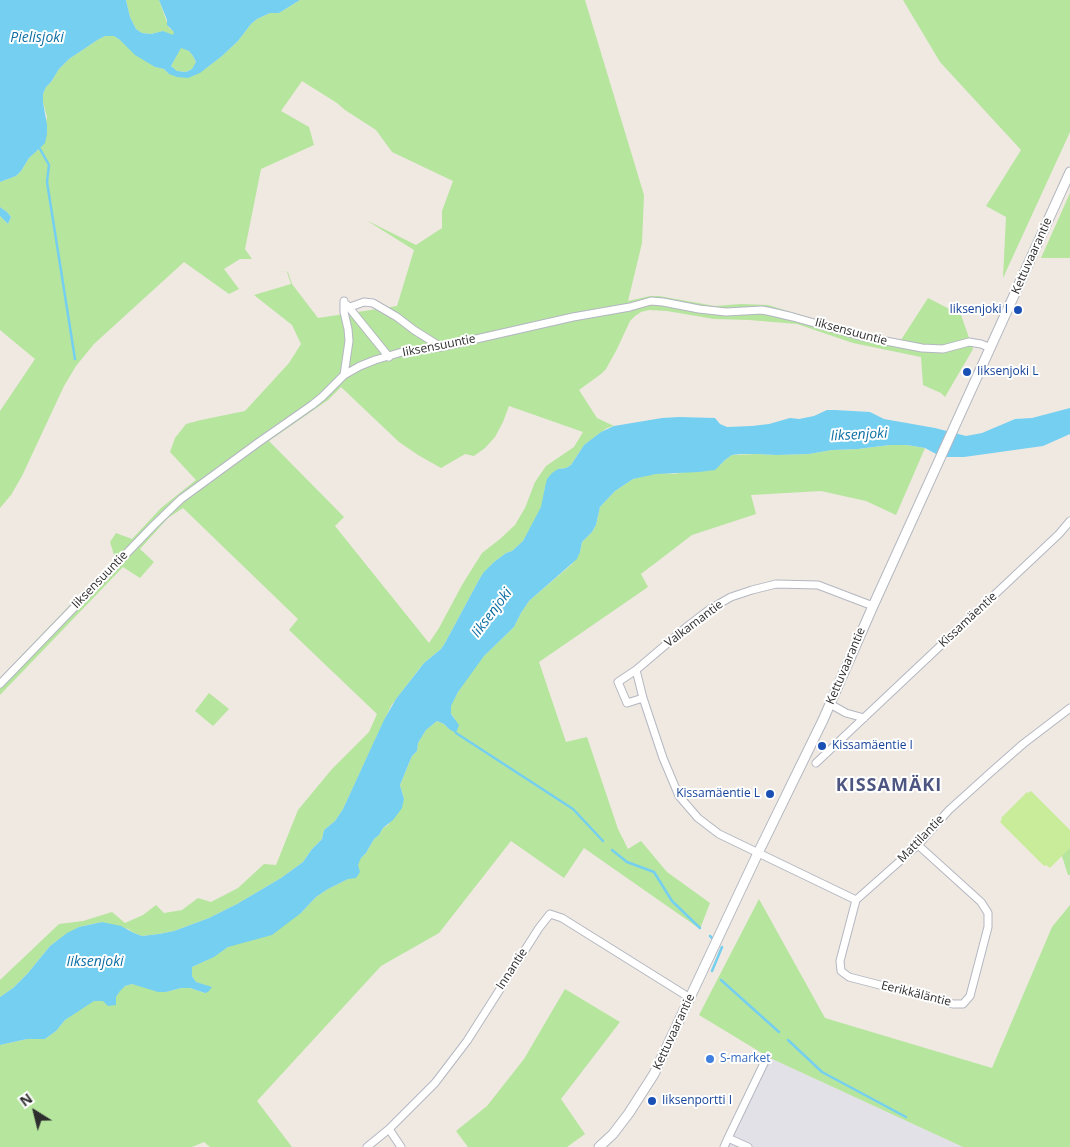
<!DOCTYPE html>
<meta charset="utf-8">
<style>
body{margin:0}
#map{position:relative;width:1070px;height:1147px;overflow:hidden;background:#efe9e1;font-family:"Open Sans",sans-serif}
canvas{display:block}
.north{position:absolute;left:10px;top:1087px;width:50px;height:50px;-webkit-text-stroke:4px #fff;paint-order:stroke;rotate:324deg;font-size:14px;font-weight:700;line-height:20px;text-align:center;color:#2e2e2e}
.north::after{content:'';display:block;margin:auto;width:18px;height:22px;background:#2e2e2e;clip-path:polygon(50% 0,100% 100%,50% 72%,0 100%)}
</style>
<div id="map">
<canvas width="1070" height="1147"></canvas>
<div class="north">N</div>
</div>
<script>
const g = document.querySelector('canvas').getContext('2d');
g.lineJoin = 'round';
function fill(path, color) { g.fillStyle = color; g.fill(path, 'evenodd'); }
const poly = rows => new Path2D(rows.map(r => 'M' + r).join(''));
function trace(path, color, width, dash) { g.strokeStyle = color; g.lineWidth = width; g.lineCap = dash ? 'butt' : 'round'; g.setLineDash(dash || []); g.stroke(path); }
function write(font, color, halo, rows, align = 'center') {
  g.font = font + ' "Open Sans",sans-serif'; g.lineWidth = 4; g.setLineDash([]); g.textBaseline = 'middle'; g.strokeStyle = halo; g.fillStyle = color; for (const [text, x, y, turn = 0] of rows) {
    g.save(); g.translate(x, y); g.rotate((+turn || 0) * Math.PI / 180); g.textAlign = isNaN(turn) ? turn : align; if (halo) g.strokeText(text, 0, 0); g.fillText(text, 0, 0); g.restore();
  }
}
fill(poly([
 [770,1058,963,1147,727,1147]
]), '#e3e1e8');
fill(poly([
 [126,0,159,0,169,28,175,32,173,36,163,31,151,34,142,33,136,29,130,17],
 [300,0,585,0,644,195,642,243,628,301,650,296,659,296,715,306,741,304,768,305,857,332,901,340,928,298,961,315,973,349,945,397,941,393,923,385,921,357,853,343,797,324,749,320,714,319,667,311,649,310,641,312,635,316,630,321,617,349,606,369,601,374,579,390,597,418,614,426,607,428,584,445,571,465,566,468,558,469,545,487,542,507,523,541,512,551,506,553,494,562,480,578,445,643,441,649,424,663,419,669,391,706,343,809,335,821,324,830,322,839,312,849,303,862,281,878,237,904,209,918,174,931,159,934,142,936,134,933,128,929,102,922,79,927,55,942,50,946,28,973,13,988,0,997,0,980,59,924,83,921,112,912,125,923,143,915,156,905,164,913,182,910,198,898,211,902,238,888,264,864,276,865,298,810,332,769,369,732,377,714,289,630,298,619,183,508,168,518,140,549,154,562,140,578,123,567,0,695,0,678,115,558,110,542,116,533,132,539,161,508,196,480,170,452,175,438,186,424,201,420,245,411,289,363,301,344,292,325,254,295,291,284,287,272,273,270,267,266,252,259,240,259,224,269,239,289,229,294,184,262,94,344,76,366,64,386,22,476,11,495,0,508,0,411,35,359,0,330,0,216,8,224,11,217,7,212,0,207,0,182,16,176,21,171,29,158,40,148,47,117,43,102,43,94,46,87,51,82,59,69,69,59,99,39,105,36,114,36,120,40,155,67,164,69,169,74,193,76,205,69,222,56,238,41,251,24,257,19,270,13,279,13],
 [302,81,337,103,345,110,376,130,392,152,453,181,442,211,442,228,416,245,366,220,414,250,397,306,318,318,292,284,288,272,273,270,267,266,252,259,245,249,261,169,314,145,309,127,281,111],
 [341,387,399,442,418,455,441,468,465,454,474,456,485,448,495,437,503,422,509,406,583,432,574,447,546,466,535,482,525,508,515,525,500,539,482,553,462,585,439,628,429,643,335,526,344,517,269,441,328,400],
 [903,0,1070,0,1070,132,1003,278,1006,217,986,206,1021,150,940,62],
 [181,47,189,51,193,56,196,63,192,69,186,72,177,71,171,66],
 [1070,193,1070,258,1041,258],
 [890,445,907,445,925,448,896,515,866,501,821,491,751,495,756,514,692,535,641,574,648,587,539,662,566,742,587,737,618,829,628,849,641,841,667,872,710,903,700,929,584,848,564,878,511,841,439,933,381,966,257,1101,292,1147,210,1147,204,1142,192,1147,0,1147,0,1045,27,1039,45,1039,56,1031,65,1020,87,1004,94,1001,103,1001,116,997,120,990,125,986,132,984,142,986,149,989,166,992,181,988,190,988,205,993,204,985,196,982,192,976,192,967,213,957,228,947,301,913,316,897,328,889,348,879,361,858,366,853,374,839,379,835,383,828,388,825,404,799,400,785,409,763,412,756,417,751,418,743,426,730,437,721,444,724,449,729,455,719,451,714,451,705,458,692,470,673,484,656,514,627,521,613,529,601,572,564,580,552,582,542,592,532,596,525,600,507,615,491,633,479,648,475,664,473,674,474,720,465,725,460,732,455,757,454,776,455,809,454,832,450,858,449],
 [209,693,229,709,213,726,195,711],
 [1070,841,1070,875,1068,875,1060,850],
 [759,899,825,1018,992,1068,1052,927,1070,905,1070,1147,963,1147,770,1058,699,1015],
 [565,989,620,1022,561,1099,585,1134,567,1147,468,1147,456,1131,487,1106,524,1059]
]), '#b6e59e');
fill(poly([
 [1031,791,1070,830,1070,848,1050,868,1046,865,1044,866,1000,822,1002,819,1001,818,1027,792,1028,793]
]), '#c9ec9a');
fill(poly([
 [0,0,126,0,130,17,136,29,142,33,151,34,163,31,173,35,174,32,167,25,167,20,159,0,300,0,279,13,270,13,257,19,251,24,238,41,222,56,200,73,188,78,177,77,169,74,164,69,155,67,135,55,120,40,114,36,105,36,99,39,69,59,59,69,51,82,46,87,43,94,43,102,47,125,47,134,45,143,40,148,29,158,21,171,16,176,0,182],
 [181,48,189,51,193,56,196,62,192,69,186,72,177,71,171,66],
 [0,207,7,212,11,217,8,224,0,216],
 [1070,408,1070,434,1043,446,964,457,946,457,938,455,925,448,907,445,890,445,858,449,832,450,809,454,776,455,757,454,740,454,732,455,725,460,715,470,699,472,656,474,633,479,615,491,600,507,596,525,592,532,582,542,580,552,577,559,529,601,521,613,514,627,484,656,458,692,451,706,451,714,459,725,456,733,449,729,444,724,437,721,426,730,418,743,417,751,412,756,409,763,400,785,404,799,402,808,393,820,383,828,379,835,374,839,366,853,361,858,358,865,360,872,356,878,348,879,328,889,316,897,301,913,272,935,228,947,214,957,192,967,192,976,196,982,212,987,208,992,205,993,190,988,181,988,166,992,158,992,132,984,125,986,120,991,116,997,116,1005,108,1006,103,1001,94,1001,65,1020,56,1031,45,1039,27,1039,0,1045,0,997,13,988,28,973,50,946,67,933,79,927,102,922,121,926,134,933,142,936,159,934,174,931,209,918,237,904,281,878,303,862,312,849,322,839,324,830,335,821,343,809,384,720,396,699,424,663,441,649,445,643,480,578,484,572,494,562,506,553,512,551,523,541,541,507,545,487,547,479,552,473,558,469,566,468,571,465,584,445,601,432,614,426,662,418,679,417,715,418,720,424,727,427,752,426,769,424,790,418,799,419,814,416,827,410,835,410,870,412,884,419,935,428,966,436,982,433,1015,419,1032,418]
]), '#75cff0');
trace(poly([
 [40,149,49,165,47,182,75,359],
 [456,733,573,809,603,841],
 [612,850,627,862,654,872,672,901,700,928],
 [710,936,712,938],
 [712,971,722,947],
 [721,980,779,1032],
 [788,1040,822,1072,906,1117]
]), '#75cff0', 2.5);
const minor = poly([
 [344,301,344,312,348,329,349,341,344,375],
 [347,305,389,357],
 [350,307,364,302,373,303,397,317,414,330,441,347],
 [873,606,818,585,776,584,752,590,731,597,710,609,689,625,636,670,643,698,663,758,679,796,698,818,719,834,856,900,918,845,949,810,990,773,1023,744,1070,708],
 [636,670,618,682,627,703,643,698],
 [0,684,154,525,181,499,259,442,312,405,322,397,344,375,360,366,375,360,402,352,441,347,573,317,630,307,651,301,663,302,699,309,726,312,762,310,772,312,793,317,860,336,922,348,943,349,969,342,981,344,991,348],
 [830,704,846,713,864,718],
 [816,763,1059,534,1070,521],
 [856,900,840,961,841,971,849,977,953,1004,963,1004,970,996,988,927,988,913,981,902,918,845],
 [389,1129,401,1147],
 [728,1138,767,1057],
 [367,1147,389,1129,435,1083,467,1041,539,928,550,914,562,918,690,998],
 [724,1147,728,1138,748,1147]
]);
const tertiary = poly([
 [599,1147,613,1134,629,1113,654,1074,758,853,823,720,873,606,1070,172]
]);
trace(minor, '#b4b7c1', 9);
trace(tertiary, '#b4b7c1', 11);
trace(minor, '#fff', 7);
trace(tertiary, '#fff', 9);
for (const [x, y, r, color] of [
 [1018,310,5,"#1a4fb4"],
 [967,372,5,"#1a4fb4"],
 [822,746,5,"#1a4fb4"],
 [770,794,5,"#1a4fb4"],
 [710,1059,5,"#3f7fe0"],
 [652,1101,5,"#1a4fb4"]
]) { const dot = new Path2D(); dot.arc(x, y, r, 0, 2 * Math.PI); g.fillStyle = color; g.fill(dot); trace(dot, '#fff', 2); }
write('12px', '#2e2e2e', '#fff', [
 ["Kettuvaarantie",1032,256,-66],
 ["Iiksensuuntie",851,332,15],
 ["Iiksensuuntie",439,346,-11],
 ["Iiksensuuntie",100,580,-46],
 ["Kissamäentie",968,620,-43],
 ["Valkamantie",694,624,-37],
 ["Kettuvaarantie",846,666,-67],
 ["Mattilantie",921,839,-46],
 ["Innantie",512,969,-57],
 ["Eerikkäläntie",916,994,14],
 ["Kettuvaarantie",674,1032,-65]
]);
write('12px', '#164399', '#fff', [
 ["Iiksenjoki I",1008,310,"right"],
 ["Iiksenjoki L",977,372],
 ["Kissamäentie I",832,746],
 ["Kissamäentie L",760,794,"right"],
 ["Iiksenportti I",662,1101]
], 'left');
write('12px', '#366cbe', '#fff', [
 ["S-market",720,1059]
], 'left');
write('italic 14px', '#0d6fa3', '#fff', [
 ["Pielisjoki",37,38],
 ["Iiksenjoki",859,435,-3],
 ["Iiksenjoki",492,613,-53],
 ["Iiksenjoki",95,962]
]);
g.letterSpacing = '1px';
write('bold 18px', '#4d5680', '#fff', [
 ["KISSAMÄKI",889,786]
]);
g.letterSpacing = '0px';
</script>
